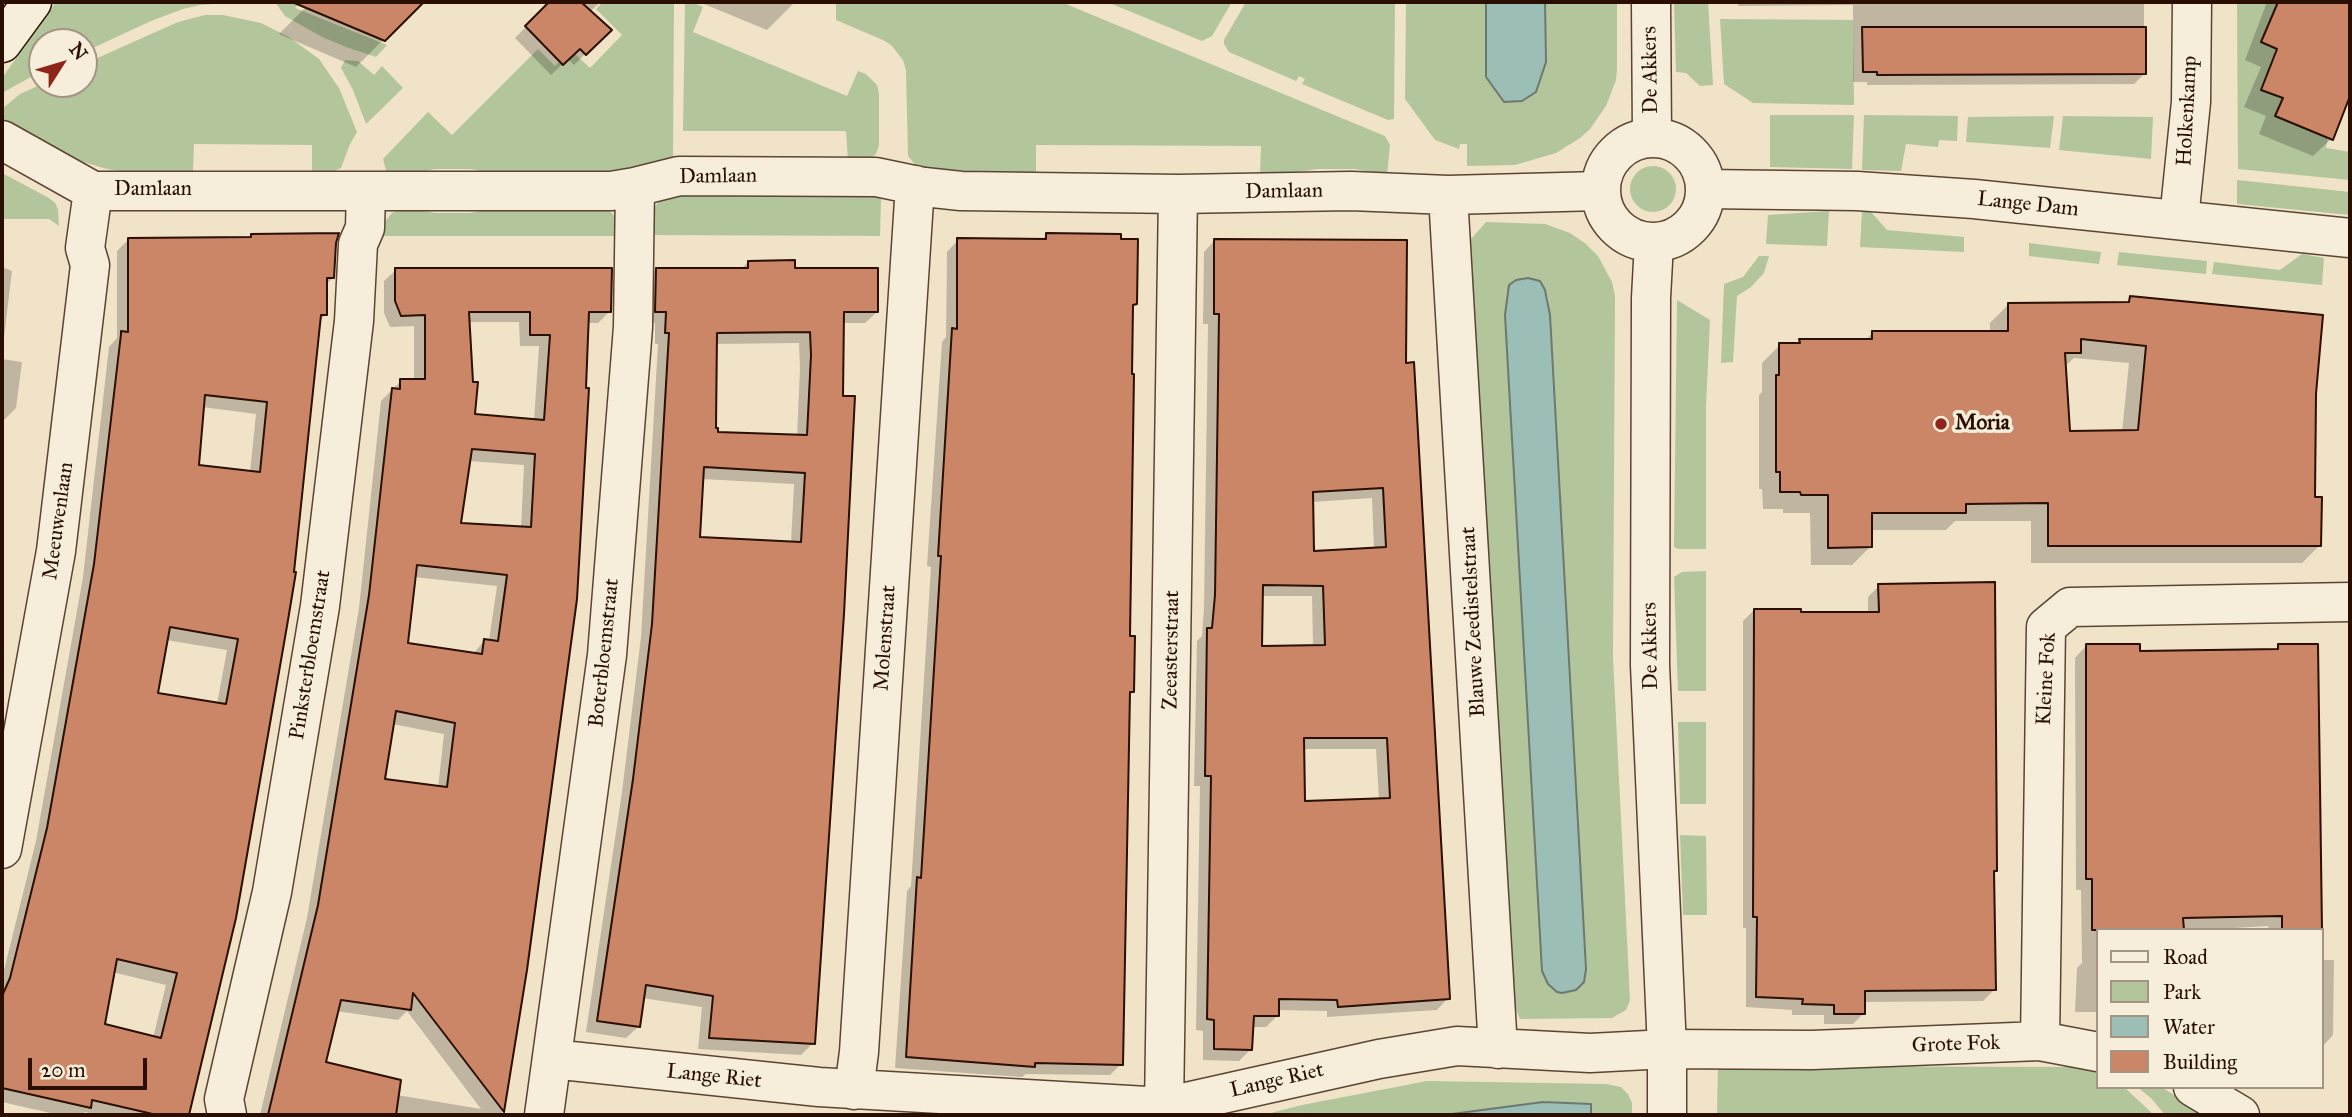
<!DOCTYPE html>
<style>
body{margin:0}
#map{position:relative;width:2352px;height:1117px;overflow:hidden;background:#f1e3c8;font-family:"IM FELL Great Primer",serif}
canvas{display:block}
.frame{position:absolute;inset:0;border:4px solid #2a0f00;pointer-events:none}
.legend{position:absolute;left:2096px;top:928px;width:228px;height:161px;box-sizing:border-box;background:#f6eddb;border:2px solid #a49483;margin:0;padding:9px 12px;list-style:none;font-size:21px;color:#2a0f00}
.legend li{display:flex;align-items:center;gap:14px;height:35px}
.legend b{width:35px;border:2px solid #a49483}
.north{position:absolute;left:28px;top:28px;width:70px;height:70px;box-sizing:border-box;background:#f6eddb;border:2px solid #a49483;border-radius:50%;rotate:53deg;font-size:19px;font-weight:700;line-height:28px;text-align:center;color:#2a0f00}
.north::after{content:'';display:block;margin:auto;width:24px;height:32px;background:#8f2418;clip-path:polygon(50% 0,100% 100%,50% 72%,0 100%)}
.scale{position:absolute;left:28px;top:1058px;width:119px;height:32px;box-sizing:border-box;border:4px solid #2a0f00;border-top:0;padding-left:9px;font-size:21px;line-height:24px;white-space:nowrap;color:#2a0f00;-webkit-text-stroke:5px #f6eddb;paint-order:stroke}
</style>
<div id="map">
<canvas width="2352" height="1117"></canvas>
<div class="frame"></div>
<ul class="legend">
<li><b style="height:9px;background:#f6eddb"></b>Road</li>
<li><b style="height:19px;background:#b3c59b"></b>Park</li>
<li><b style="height:19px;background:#9bbeb7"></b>Water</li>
<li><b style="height:19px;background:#ca8667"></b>Building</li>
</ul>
<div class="north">N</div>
<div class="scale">20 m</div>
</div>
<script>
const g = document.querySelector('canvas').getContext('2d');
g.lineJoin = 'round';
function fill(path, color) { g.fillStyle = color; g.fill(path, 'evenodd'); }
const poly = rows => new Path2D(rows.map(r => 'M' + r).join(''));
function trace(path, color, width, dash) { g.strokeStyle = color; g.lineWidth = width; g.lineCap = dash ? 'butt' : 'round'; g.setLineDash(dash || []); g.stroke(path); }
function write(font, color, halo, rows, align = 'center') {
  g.font = font + ' "IM FELL Great Primer",serif'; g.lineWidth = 7; g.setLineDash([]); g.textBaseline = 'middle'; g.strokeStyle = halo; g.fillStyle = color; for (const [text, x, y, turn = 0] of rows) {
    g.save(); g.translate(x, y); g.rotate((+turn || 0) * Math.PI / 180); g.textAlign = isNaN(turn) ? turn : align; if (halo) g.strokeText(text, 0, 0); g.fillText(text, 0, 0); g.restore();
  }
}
fill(poly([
 [56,2,239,2,200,5,183,9,151,21,84,52,84,42,42,42,42,71,2,93,2,78],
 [275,2,300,2,295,8,387,45,376,57,346,47,322,37,285,16],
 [603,2,674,2,673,160,609,172,497,174,471,169,435,169,416,173,387,174,383,159,428,112,452,135,538,49,555,66,571,50,590,68,622,35,596,9],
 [685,2,692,2,703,7,693,32,847,96,858,71,866,74,877,85,879,93,879,145,876,154,867,160,848,161,846,131,683,131],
 [836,2,1061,2,1385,136,1390,145,1387,175,1354,169,1318,169,1260,177,1261,146,1036,145,1036,176,951,175,918,168,908,156,906,70,903,60,892,46,885,41,836,20],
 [1107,2,1232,2,1212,36,1202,41],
 [1246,2,1395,2,1394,119,1388,120,1302,84,1305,79,1299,76,1296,81,1229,52,1224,44,1224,40],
 [1406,2,1486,2,1486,77,1546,62,1545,2,1617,2,1617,68,1616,80,1606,106,1590,129,1580,138,1556,153,1515,165,1467,166,1467,144,1460,144,1459,149,1435,140,1405,99],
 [1674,2,1708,2,1713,85,1700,86,1686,73,1676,72],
 [2237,2,2278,2,2261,41,2277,49,2261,89,2283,98,2276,117,2328,137,2326,148,2350,152,2350,180,2238,169],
 [205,15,223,15,261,23,289,37,319,59,339,88,357,132,350,144,341,168,336,170,337,174,312,174,312,145,194,144,193,173,126,172,107,169,63,156,9,125,2,118,2,109,20,94,42,84,84,84,84,64,178,22],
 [1720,19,1853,20,1854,105,1753,103,1724,84],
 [345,60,358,61,374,75,382,66,403,88,366,124,353,90,341,68],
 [1770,115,1854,115,1852,169,1770,167],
 [1864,115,1958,116,1957,141,1939,140,1938,147,1906,144,1901,171,1862,170],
 [2054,116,2050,148,1966,142,1968,117],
 [2063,116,2153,117,2151,159,2059,150],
 '1630 189a23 23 0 1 1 46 0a23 23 0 1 1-46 0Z',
 [2,173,49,198,55,203,58,209,59,226,49,219,2,219],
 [2237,180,2350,192,2350,215,2237,204],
 [673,194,874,195,881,198,880,236,649,235,653,209,661,199],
 [412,208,435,213,470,213,495,208,609,210,617,219,619,236,381,236,383,224,392,213,399,209],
 [1829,211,1827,246,1766,244,1768,215],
 [1862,211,1871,212,1887,230,1964,237,1964,252,1860,247],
 [1486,222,1545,224,1570,233,1586,244,1598,256,1612,282,1615,296,1613,658,1630,1000,1626,1010,1612,1018,1520,1019,1513,1002,1468,238,1472,238],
 [1540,281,1548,298,1550,315,1586,969,1584,982,1542,971,1505,315,1509,285],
 [2029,243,2101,252,2099,264,2029,256],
 [2119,252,2207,261,2206,274,2117,265],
 [2302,254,2324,258,2322,285,2212,274,2214,262,2280,270],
 [1759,256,1769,256,1764,273,1751,287,1737,296,1733,362,1721,363,1724,284,1743,277],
 [1677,300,1710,320,1706,406,1706,549,1678,549,1674,547],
 [1706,571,1706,691,1678,691,1674,577,1682,572],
 [1678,722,1706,722,1706,804,1680,804],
 [1680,835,1706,836,1707,915,1683,915],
 [1718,1066,2083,1067,2098,1069,2098,1087,2124,1087,2154,1115,1717,1115],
 [1427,1081,1606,1084,1621,1087,1628,1094,1632,1103,1632,1115,1591,1115,1590,1104,1543,1102,1444,1115,1263,1115,1302,1105],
 [2137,1087,2161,1087,2208,1115,2165,1115,2151,1098]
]), '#b3c59b');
const water = poly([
 [1486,2,1545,2,1546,62,1536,92,1522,101,1504,102,1486,77,1486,2],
 [1528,278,1540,281,1545,290,1550,315,1586,969,1584,982,1576,990,1562,993,1557,992,1548,984,1542,971,1505,315,1509,285,1516,280,1528,278],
 [1543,1102,1591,1104,1591,1115,1444,1115,1543,1102]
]);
fill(water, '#9bbeb7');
trace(water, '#6e786e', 2);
fill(poly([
 [311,2,421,2,356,67,279,34],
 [551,2,600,2,590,12,609,30,574,65,568,59,551,75,515,38],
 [699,2,794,2,794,3,767,30],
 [1738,2,2144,2,2144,74,2134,84,1867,85,1867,82,1853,82,1853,5,1738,6],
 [2267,2,2350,2,2350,91,2331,139,2313,156,2259,134,2266,116,2244,107,2261,67,2245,60],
 [337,234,333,278,325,285,325,315,319,321,234,917,187,1115,98,1115,85,1112,81,1115,59,1115,2,1102,2,978,36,841,83,577,109,347,117,338,117,251,129,239,248,239,252,235],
 [202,407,256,414,250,472,197,466],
 [166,640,227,650,217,704,156,694],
 [112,972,166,985,153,1038,102,1025],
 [1047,235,1135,304,1131,308,1129,638,1132,692,1129,695,1121,1064,1110,1075,1026,1074,1022,1077,895,1068,907,891,911,886,931,567,927,566,942,342,946,337,947,252,958,240,1041,240],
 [1215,240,1405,365,1448,998,1437,1010,1327,1017,1327,1011,1277,1010,1277,1016,1266,1027,1252,1027,1251,1049,1239,1061,1203,1060,1203,1031,1196,1030,1200,786,1194,786,1197,641,1202,636,1204,608,1208,324,1203,324,1204,252],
 [1372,498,1374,549,1312,553,1312,502],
 [1261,596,1312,596,1313,647,1260,648],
 [1303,749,1376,749,1379,800,1303,803],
 [748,262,793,269,877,312,865,323,842,323,841,397,813,1043,801,1055,698,1049,702,1007,642,998,638,1027,626,1038,586,1032,622,792,641,637,658,344,655,344,655,323,644,323,645,281,656,269,741,269],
 [799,343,800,368,797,437,716,434,714,429,715,344],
 [702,479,794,484,791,543,699,539],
 [2,267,12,271,2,354],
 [396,270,610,311,598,323,587,323,525,970,502,1115,260,1115,307,918,359,608,381,401,401,381,414,381,414,326,390,327,384,313,384,281],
 [468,322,519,322,520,346,539,346,534,421,474,416],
 [468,461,524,465,521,528,459,524],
 [414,577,497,586,489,641,484,641,473,654,406,645],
 [392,724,444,734,438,788,383,780],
 [336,1011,398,1020,407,1011,481,1109,397,1095,324,1064],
 [2130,298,2314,394,2313,498,2320,545,2302,563,2031,563,2031,521,1955,521,1946,530,1870,530,1870,547,1852,565,1811,565,1810,513,1783,513,1783,509,1763,509,1762,489,1759,489,1759,395,1762,392,1762,363,1780,345,1796,345,1800,341,1865,341,1872,333,1990,333,1990,323,2008,305,2125,304],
 [2074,358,2129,363,2122,432,2068,433,2064,367],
 [2,359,22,362,16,408,4,420,2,420],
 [1879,586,1996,870,1993,873,1994,990,1983,1001,1864,1002,1864,1013,1853,1024,1824,1024,1824,1015,1792,1015,1792,1010,1746,1007,1746,928,1743,928,1743,621,1754,610,1799,613,1868,614,1868,597],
 [2086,646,2138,653,2274,651,2279,646,2320,930,2269,930,2268,926,2201,930,2098,930,2098,1012,2075,1012,2077,968,2082,963,2081,890,2076,890,2075,658],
 [2322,960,2334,960,2333,1035,2322,1047]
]), '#0003');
const building = poly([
 [292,2,424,2,385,41,292,2],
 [549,2,581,2,612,30,586,55,580,49,563,65,525,26,549,2],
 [2278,2,2350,2,2350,96,2333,140,2275,116,2283,98,2261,90,2277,49,2261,42,2278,2],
 [1862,27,2146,27,2146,74,1877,75,1877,72,1863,72,1862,27],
 [339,233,336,243,334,278,327,278,327,315,321,315,294,572,296,572,287,626,236,918,189,1115,157,1115,92,1100,91,1108,2,1088,2,996,10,978,47,828,94,564,121,334,121,331,128,332,128,238,251,237,251,234,339,233],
 [205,395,267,402,260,472,199,465,205,395],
 [170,627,238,639,226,704,158,693,170,627],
 [117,959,177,973,161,1038,105,1024,117,959],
 [1046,233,1121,234,1121,239,1138,239,1137,304,1133,305,1132,374,1134,374,1130,636,1135,636,1134,692,1130,692,1123,1065,1035,1063,1035,1067,906,1057,917,877,921,878,941,556,938,556,952,328,957,329,957,238,1046,239,1046,233],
 [1214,239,1407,240,1406,363,1414,362,1450,999,1338,1007,1337,1000,1279,999,1279,1016,1254,1016,1252,1050,1214,1049,1214,1020,1207,1019,1211,776,1205,776,1207,628,1212,628,1215,595,1219,314,1214,314,1214,239],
 [1383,488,1386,547,1314,551,1313,492,1383,488],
 [1263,585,1323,586,1325,645,1262,646,1263,585],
 [1304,738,1387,738,1390,798,1305,801,1304,738],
 [795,260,795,268,878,268,878,312,844,312,843,396,855,396,844,614,815,1044,709,1038,713,996,646,985,640,1027,597,1021,633,779,652,624,669,333,665,333,666,312,655,312,656,268,748,268,748,261,795,260],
 [810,332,811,355,807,435,718,432,718,428,716,428,717,333,810,332],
 [704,467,805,473,801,542,700,537,704,467],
 [395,268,612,268,611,312,589,312,586,388,589,388,577,599,527,970,504,1112,413,993,411,1010,341,1000,326,1062,401,1080,396,1115,268,1115,318,905,369,595,392,388,400,389,400,379,425,379,425,315,401,316,395,301,395,268],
 [469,312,530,312,530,335,550,335,544,420,475,414,478,382,473,382,469,312],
 [472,449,535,454,531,527,461,523,472,449],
 [417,565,507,575,498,641,484,639,482,654,408,643,417,565],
 [396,711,455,723,447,787,385,779,396,711],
 [2130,296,2323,315,2316,394,2315,497,2322,497,2321,546,2048,546,2048,503,1966,504,1966,513,1872,513,1872,547,1828,548,1828,495,1801,495,1800,492,1780,492,1780,472,1776,472,1776,375,1779,375,1779,343,1800,343,1799,339,1872,339,1872,331,2008,331,2008,303,2129,302,2130,296],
 [2081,339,2146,346,2138,430,2070,431,2065,353,2081,353,2081,339],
 [1995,582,1997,871,1994,871,1996,990,1865,991,1865,1014,1834,1014,1834,1005,1802,1004,1803,999,1756,997,1757,917,1753,917,1754,609,1801,609,1801,612,1879,612,1878,584,1995,582],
 [2086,644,2140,644,2140,651,2278,649,2278,644,2318,644,2322,930,2282,930,2282,916,2183,918,2184,930,2092,930,2092,879,2086,879,2086,644]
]);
fill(building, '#ca8667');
trace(building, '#2a0f00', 2);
const minor = poly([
 [1651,2,1652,137],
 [2,140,93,191,611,191,635,187,679,176,876,177,924,187,961,191,1178,194,1351,191,1448,195,1600,191],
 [1448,195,1498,1049],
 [2179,219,2191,102,2192,2],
 [2,849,56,551,90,265,85,248,93,191],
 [2040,1041,2046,627,2070,607,2350,602],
 [552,1059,819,1087,1164,1107,1379,1059,1457,1046,1590,1053,1667,1049,1812,1050,2040,1041,2098,1052],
 [2193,1087,2240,1115],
 [854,1090,859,1052,915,185],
 [1164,1107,1178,194],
 [227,1115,224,1099,272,892,320,606,354,321,358,244,365,228,366,191],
 [544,1115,607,655,633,327,635,187]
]);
const tertiary = poly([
 '1601 190a52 52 0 1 1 104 0a52 52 0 1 1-104 0Z',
 [1705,189,1857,191,1974,199,2350,238],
 [1654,243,1651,298,1650,665,1667,1049,1667,1115]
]);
const secondary = poly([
 [2,43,32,2]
]);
trace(minor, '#5c4432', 41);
trace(tertiary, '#5c4432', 41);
trace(secondary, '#2a0f00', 41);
trace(minor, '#f6eddb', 38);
trace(tertiary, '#f6eddb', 38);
trace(secondary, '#f6eddb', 38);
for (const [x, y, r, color] of [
 [1941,424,7,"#8f2418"]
]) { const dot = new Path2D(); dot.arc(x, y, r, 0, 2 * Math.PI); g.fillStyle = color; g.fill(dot); trace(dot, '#f6eddb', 2.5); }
write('21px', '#2a0f00', '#f6eddb', [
 ["De Akkers",1651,70,-91],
 ["Holkenkamp",2188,111,-87],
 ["Damlaan",718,177,-1],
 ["Damlaan",153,190],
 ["Damlaan",1284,192,-1],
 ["Lange Dam",2028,205,6],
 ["Meeuwenlaan",59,521,-82],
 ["Blauwe Zeedistelstraat",1474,622,-93],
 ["Molenstraat",886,638,-86],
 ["De Akkers",1651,646,-91],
 ["Zeeasterstraat",1172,650,-89],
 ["Boterbloemstraat",605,653,-84],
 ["Pinksterbloemstraat",311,655,-81],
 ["Kleine Fok",2047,679,-87],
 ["Grote Fok",1956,1045,-2],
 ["Lange Riet",714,1077,6],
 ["Lange Riet",1277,1081,-13]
]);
write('bold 21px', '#2a0f00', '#f6eddb', [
 ["Moria",1955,424]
], 'left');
</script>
